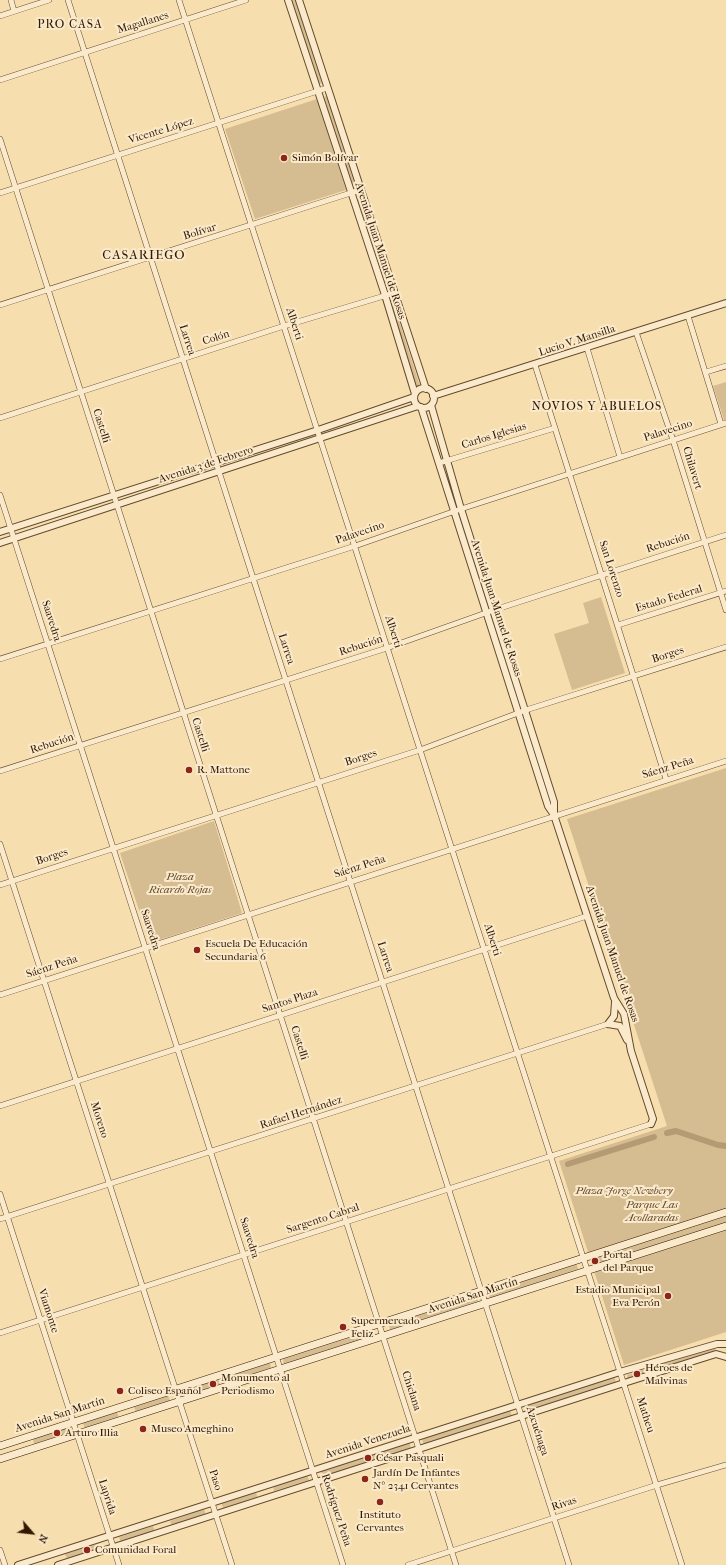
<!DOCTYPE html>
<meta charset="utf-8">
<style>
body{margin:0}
#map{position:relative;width:726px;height:1565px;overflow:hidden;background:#f7deaf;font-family:"IM FELL French Canon",serif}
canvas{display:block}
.north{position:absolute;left:12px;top:1513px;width:40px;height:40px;-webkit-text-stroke:3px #faeacb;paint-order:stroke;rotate:118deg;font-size:11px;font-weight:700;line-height:16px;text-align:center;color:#321800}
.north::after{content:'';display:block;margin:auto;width:14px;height:18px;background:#321800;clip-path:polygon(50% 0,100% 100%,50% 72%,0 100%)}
</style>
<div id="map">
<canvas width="726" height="1565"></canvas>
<div class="north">N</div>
</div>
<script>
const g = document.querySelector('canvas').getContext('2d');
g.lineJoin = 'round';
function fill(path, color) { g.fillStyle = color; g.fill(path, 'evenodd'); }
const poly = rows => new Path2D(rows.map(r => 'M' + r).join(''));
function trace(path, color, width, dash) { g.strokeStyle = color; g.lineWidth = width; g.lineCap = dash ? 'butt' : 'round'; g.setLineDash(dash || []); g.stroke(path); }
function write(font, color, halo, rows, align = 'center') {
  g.font = font + ' "IM FELL French Canon",serif'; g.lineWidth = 4; g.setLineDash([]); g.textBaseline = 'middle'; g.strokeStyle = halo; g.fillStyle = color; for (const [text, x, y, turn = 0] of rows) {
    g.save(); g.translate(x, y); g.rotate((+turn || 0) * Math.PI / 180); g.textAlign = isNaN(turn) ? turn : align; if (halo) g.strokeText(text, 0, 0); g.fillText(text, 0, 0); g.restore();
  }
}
fill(poly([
 [292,0,296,0,322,83,319,84],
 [327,96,355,183,351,184,324,97],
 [317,99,346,190,255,219,225,129],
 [360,198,387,285,384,286,356,199],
 [392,299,420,386,416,387,388,300],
 [726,382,726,420,724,420,713,386],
 [601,597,625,673,572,690,554,634,589,623,583,603],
 [726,768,726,1332,624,1365,559,1161,667,1126,567,819],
 [214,821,242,913,150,943,120,853],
 [576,1263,578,1269,490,1298,488,1292],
 [477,1296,478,1301,390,1330,389,1325],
 [371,1331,372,1336,284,1365,283,1359],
 [715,1346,716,1352,628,1380,627,1375],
 [270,1363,271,1368,237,1379,235,1374],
 [614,1376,616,1382,528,1411,526,1405],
 [218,1379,220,1385,186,1396,184,1390],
 [168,1396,170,1401,136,1412,134,1407],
 [510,1410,512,1416,424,1445,422,1439],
 [117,1412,119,1418,85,1429,83,1423],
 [67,1427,69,1433,34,1444,33,1438],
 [409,1442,411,1448,322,1477,321,1471],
 [307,1475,309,1480,274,1491,273,1486],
 [256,1491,257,1497,223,1508,221,1502],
 [204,1509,206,1515,172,1526,170,1521],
 [153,1526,155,1532,121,1543,119,1537],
 [99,1543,101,1548,67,1559,65,1554]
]), '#d6bc91');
trace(poly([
 [667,1133,676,1131,718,1145,726,1146],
 [568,1164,654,1137]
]), '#b49b74', 6);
const minor = poly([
 [11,0,14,11],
 [68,0,569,1565],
 [179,0,682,1565],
 [0,16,49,0],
 [0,80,246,0],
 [0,139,456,1565],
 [0,193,327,88],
 [0,305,360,190],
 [688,316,721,424],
 [636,332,673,440,726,610],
 [587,348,620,457],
 [535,365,666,779],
 [706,372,726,366],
 [0,418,284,326,394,293],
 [439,463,555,428],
 [0,495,343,1565],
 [618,625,726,591],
 [0,659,355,546,461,509,726,423],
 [0,771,387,648,494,610,726,535],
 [0,844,232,1565],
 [0,885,420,750,526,710,726,647],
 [0,995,726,761],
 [0,1106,587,916],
 [0,1194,119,1565],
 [0,1219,608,1024],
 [0,1333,651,1124],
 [0,1550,5,1565],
 [408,1565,657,1485,726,1465]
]);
const tertiary = poly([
 [288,0,385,295,415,394],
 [299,0,426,389],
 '414 398a10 10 0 1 1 20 0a10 10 0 1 1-20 0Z',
 [433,396,726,303],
 [431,405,461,509,554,802,554,815],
 [421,407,548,806,554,815,614,998,624,1014,631,1051,653,1119,651,1124],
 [0,532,318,430,414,397],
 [0,543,418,406],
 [608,1024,620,1026,627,1040],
 [608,1024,614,1016,615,1002],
 [18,1565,620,1372,717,1344,726,1344],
 [58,1565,624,1383,716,1354,726,1357]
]);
const secondary = poly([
 [0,1446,726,1212],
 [0,1459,726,1226]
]);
trace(minor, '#634a2c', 6);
trace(tertiary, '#634a2c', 8);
trace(secondary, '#321800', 8);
trace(minor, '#faeacb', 5);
trace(tertiary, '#faeacb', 6);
trace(secondary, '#faeacb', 7);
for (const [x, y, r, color] of [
 [284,158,4,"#8f2418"],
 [189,770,4,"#8f2418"],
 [197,950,4,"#8f2418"],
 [595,1261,4,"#8f2418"],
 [668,1296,4,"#8f2418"],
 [343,1327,4,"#8f2418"],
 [637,1374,4,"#8f2418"],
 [213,1384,4,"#8f2418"],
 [120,1391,4,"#8f2418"],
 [143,1429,4,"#8f2418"],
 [57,1433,4,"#8f2418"],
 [368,1458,4,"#8f2418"],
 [365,1479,4,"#8f2418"],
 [380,1502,4,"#8f2418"],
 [87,1550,4,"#8f2418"]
]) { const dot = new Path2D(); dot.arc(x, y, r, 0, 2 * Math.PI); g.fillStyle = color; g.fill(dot); trace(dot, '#faeacb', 1.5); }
write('11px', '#321800', '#faeacb', [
 ["Magallanes",143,23,-17],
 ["Vicente López",161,131,-17],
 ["Bolívar",200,232,-17],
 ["Avenida Juan Manuel de Rosas",380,251,72],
 ["Alberti",294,324,72],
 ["Colón",216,338,-18],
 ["Larrea",187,340,72],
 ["Lucio V. Mansilla",577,341,-18],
 ["Castelli",101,426,72],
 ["Palavecino",668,431,-18],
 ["Carlos Iglesias",494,436,-17],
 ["Avenida 3 de Febrero",206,465,-18],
 ["Chilavert",692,468,73],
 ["Palavecino",360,533,-19],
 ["Rebución",668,543,-18],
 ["San Lorenzo",611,569,72],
 ["Estado Federal",669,599,-17],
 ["Avenida Juan Manuel de Rosas",496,608,72],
 ["Saavedra",51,621,72],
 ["Alberti",393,632,72],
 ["Rebución",361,646,-18],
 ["Larrea",286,649,72],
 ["Borges",668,655,-18],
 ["Castelli",200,735,72],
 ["Rebución",52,744,-18],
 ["Borges",361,758,-18],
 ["Sáenz Peña",668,768,-17],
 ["Borges",52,857,-18],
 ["Sáenz Peña",360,867,-18],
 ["Saavedra",150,930,72],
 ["Alberti",492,940,72],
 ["Avenida Juan Manuel de Rosas",612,954,71],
 ["Larrea",385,957,72],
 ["Sáenz Peña",52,967,-18],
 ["Santos Plaza",290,1001,-18],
 ["Castelli",299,1043,72],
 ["Rafael Hernández",301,1113,-18],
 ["Moreno",99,1120,72],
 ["Sargento Cabral",323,1219,-18],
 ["Saavedra",249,1238,72],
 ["Avenida San Martín",473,1296,-18],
 ["Viamonte",48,1311,72],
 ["Chiclana",411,1391,72],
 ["Avenida San Martín",60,1415,-18],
 ["Matheu",645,1415,72],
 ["Azcuénaga",537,1431,72],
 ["Avenida Venezuela",368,1442,-18],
 ["Paso",215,1480,72],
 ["Laprida",107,1497,72],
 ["Rivas",564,1504,-18],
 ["Rodríguez Peña",336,1510,72]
]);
write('11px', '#321800', '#faeacb', [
 ["Simón Bolívar",292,158],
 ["R. Mattone",197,770],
 ["Escuela De Educación",205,944],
 ["Secundaria 6",205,957],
 ["Portal",603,1255],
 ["del Parque",603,1268],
 ["Estadio Municipal",660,1290,"right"],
 ["Eva Perón",660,1303,"right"],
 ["Supermercado",351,1321],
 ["Feliz",351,1334],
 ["Héroes de",645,1368],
 ["Malvinas",645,1381],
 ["Monumento al",221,1378],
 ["Periodismo",221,1391],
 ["Coliseo Español",128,1391],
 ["Museo Ameghino",151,1429],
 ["Arturo Illia",65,1433],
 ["César Pasquali",376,1458],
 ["Jardín De Infantes",373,1473],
 ["Nº 2341 Cervantes",373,1486],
 ["Instituto",380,1515,"center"],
 ["Cervantes",380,1528,"center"],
 ["Comunidad Foral",95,1550]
], 'left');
write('italic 11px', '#63492c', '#faeacb', [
 ["Plaza",180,877],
 ["Ricardo Rojas",180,890],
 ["Plaza Jorge Newbery",624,1191],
 ["Parque Las",652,1205],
 ["Acollaradas",652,1218]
]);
g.letterSpacing = '1px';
write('12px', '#321800', '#faeacb', [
 ["PRO CASA",70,25],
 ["NOVIOS Y ABUELOS",597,407]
]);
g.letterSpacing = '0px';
g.letterSpacing = '1px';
write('13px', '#321800', '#faeacb', [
 ["CASARIEGO",144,256]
]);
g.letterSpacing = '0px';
</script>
